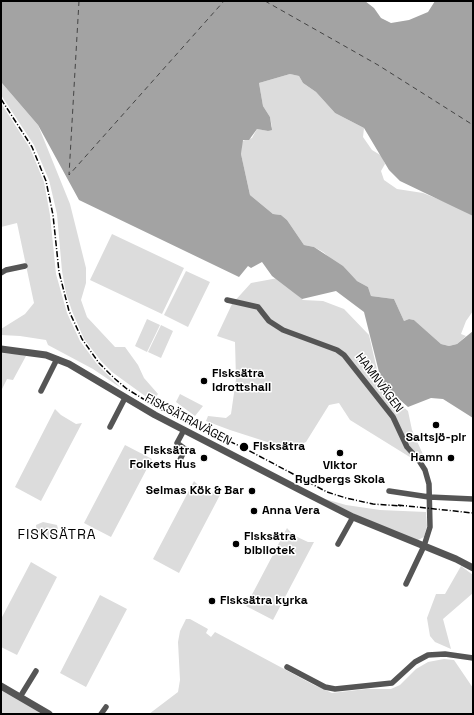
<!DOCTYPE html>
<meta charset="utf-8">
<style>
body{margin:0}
#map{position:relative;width:474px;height:715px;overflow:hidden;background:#fff;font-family:"Space Grotesk",sans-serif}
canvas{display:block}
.frame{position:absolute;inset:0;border:2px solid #000;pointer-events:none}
</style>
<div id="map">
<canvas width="474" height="715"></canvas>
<div class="frame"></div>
</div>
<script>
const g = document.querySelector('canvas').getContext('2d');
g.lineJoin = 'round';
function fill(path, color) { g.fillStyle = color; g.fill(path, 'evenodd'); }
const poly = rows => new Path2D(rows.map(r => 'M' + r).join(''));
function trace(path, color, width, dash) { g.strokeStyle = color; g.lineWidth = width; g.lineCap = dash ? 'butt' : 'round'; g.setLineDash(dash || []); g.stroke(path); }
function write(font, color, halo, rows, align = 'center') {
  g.font = font + ' "Space Grotesk",sans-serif'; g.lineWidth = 3; g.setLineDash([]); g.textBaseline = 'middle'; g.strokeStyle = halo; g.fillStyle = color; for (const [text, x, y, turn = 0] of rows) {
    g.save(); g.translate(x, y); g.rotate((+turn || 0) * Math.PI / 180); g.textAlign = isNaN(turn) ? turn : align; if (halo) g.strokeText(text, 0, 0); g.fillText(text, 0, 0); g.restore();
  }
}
fill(poly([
 [290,74,299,76,303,83,316,92,335,113,364,128,363,137,372,150,382,156,385,164,381,171,384,180,397,189,423,193,448,203,473,216,473,311,466,321,461,334,466,336,457,344,449,346,441,344,414,320,409,319,404,321,394,299,371,296,368,287,357,281,323,252,314,247,304,245,287,220,281,215,273,214,250,195,241,154,242,141,252,138,257,129,268,131,272,127,270,117,263,106,259,83],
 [1,82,38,125,70,204,86,268,86,283,81,300,87,317,115,347,125,347,138,365,144,378,158,394,152,401,112,372,101,361,84,339,72,311,66,293,62,271,57,214,49,180,34,145,1,95],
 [1,103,30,148,44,182,50,215,56,274,67,313,80,341,97,364,121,388,93,369,48,345,46,340,20,336,1,335,1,329,25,314,34,303,17,223,1,227],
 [112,234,184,268,162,314,90,280],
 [186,271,210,282,188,327,164,315],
 [278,278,303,300,323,301,344,309,369,335,381,387,408,411,412,430,425,459,413,459,350,420,339,403,329,405,306,442,289,449,230,430,206,421,208,416,226,418,231,414,236,379,235,342,217,336,232,304,251,283],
 [147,319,160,325,147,352,135,346],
 [161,325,173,331,161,358,148,352],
 [1,353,16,354,26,356,13,380,7,379,1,391],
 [180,394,203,406,195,416,176,402],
 [55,409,61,415,76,424,82,423,41,501,15,487],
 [125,445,152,459,111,537,84,523],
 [194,481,199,486,215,494,220,495,179,573,153,559],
 [325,499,346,505,380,510,426,512,427,526,424,537,416,541,356,515],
 [43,522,57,525,58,529,53,538,44,539,37,533,36,525],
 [287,528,293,535,308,542,314,542,273,620,246,606],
 [31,562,57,577,17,655,1,647,1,619],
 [461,566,473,575,473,593,443,619,451,649,435,642,430,636,427,618,436,594,445,594],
 [100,595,127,609,86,687,60,673],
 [186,619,190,619,208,629,206,633,211,637,215,632,314,685,332,693,366,689,391,689,400,685,416,669,428,662,444,659,454,660,473,688,473,714,149,714,178,692,180,680,178,642,180,631],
 [1,689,45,714,1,714]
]), '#dcdcdc');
fill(poly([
 [1,1,365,1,374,8,381,18,391,23,409,20,428,12,435,1,473,1,473,216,400,181,389,170,364,128,335,113,316,92,303,83,299,76,290,74,259,83,263,106,270,117,272,130,268,131,257,129,249,140,243,140,241,154,250,195,273,214,281,215,287,220,304,245,314,247,343,266,357,281,368,287,371,296,394,299,404,321,409,319,414,320,441,344,449,346,457,344,473,331,473,418,443,399,431,398,408,407,382,384,364,312,336,291,302,299,272,276,262,262,251,268,248,266,239,277,79,200,38,125,1,82]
]), '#a3a3a3');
trace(poly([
 [79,1,69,175,224,1],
 [265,1,378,65,473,125]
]), '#444', 1, [5, 4]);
trace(poly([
 [1,273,6,270,25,266],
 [227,300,258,307,269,321,283,330,337,350,344,355,393,417,407,447,418,459,425,470,429,484,430,527,424,546,406,584],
 [41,391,57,359],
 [110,427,125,398],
 [179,462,185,449,177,443,184,430],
 [389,491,429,497,473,499],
 [338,544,353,517],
 [287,667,325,687,335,689,392,683,415,662,428,655,445,654,473,658],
 [20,697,36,671],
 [101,714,106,707]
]), '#555', 5.5);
trace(poly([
 [1,349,46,355,69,364,155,415,302,491,353,517,456,559,473,568],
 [1,686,49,714]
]), '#555', 7);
trace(poly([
 [1,99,32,147,46,181,53,215,59,272,69,311,82,339,99,363,114,378,127,389,158,408,244,448,327,492,346,498,373,504,402,506],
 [398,505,473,513]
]), '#000', 1.5, [6, 2, 1, 2]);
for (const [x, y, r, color] of [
 [204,381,4,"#000"],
 [436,425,4,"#000"],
 [244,447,5,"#000"],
 [340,453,4,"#000"],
 [204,458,4,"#000"],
 [451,458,4,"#000"],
 [252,491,4,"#000"],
 [254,511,4,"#000"],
 [236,544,4,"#000"],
 [212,601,4,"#000"]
]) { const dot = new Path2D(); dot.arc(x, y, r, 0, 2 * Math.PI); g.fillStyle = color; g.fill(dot); trace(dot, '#fff', 1.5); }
write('bold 12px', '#000', '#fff', [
 ["Fisksätra",212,374],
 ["idrottshall",212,388],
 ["Saltsjö-pir",436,438,"center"],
 ["Fisksätra",253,447],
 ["Fisksätra",196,451,"right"],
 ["Folkets Hus",196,465,"right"],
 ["Hamn",443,458,"right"],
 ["Viktor",340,466,"center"],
 ["Rydbergs Skola",340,480,"center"],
 ["Selmas Kök & Bar",244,491,"right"],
 ["Anna Vera",262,511],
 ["Fisksätra",244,537],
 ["bibliotek",244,551],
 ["Fisksätra kyrka",220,601]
], 'left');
write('12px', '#000', '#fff', [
 ["HAMNVÄGEN",379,383,53],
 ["FISKSÄTRAVÄGEN",188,420,28]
]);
g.letterSpacing = '1px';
write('14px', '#000', '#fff', [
 ["FISKSÄTRA",57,535]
]);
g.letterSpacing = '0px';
</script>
